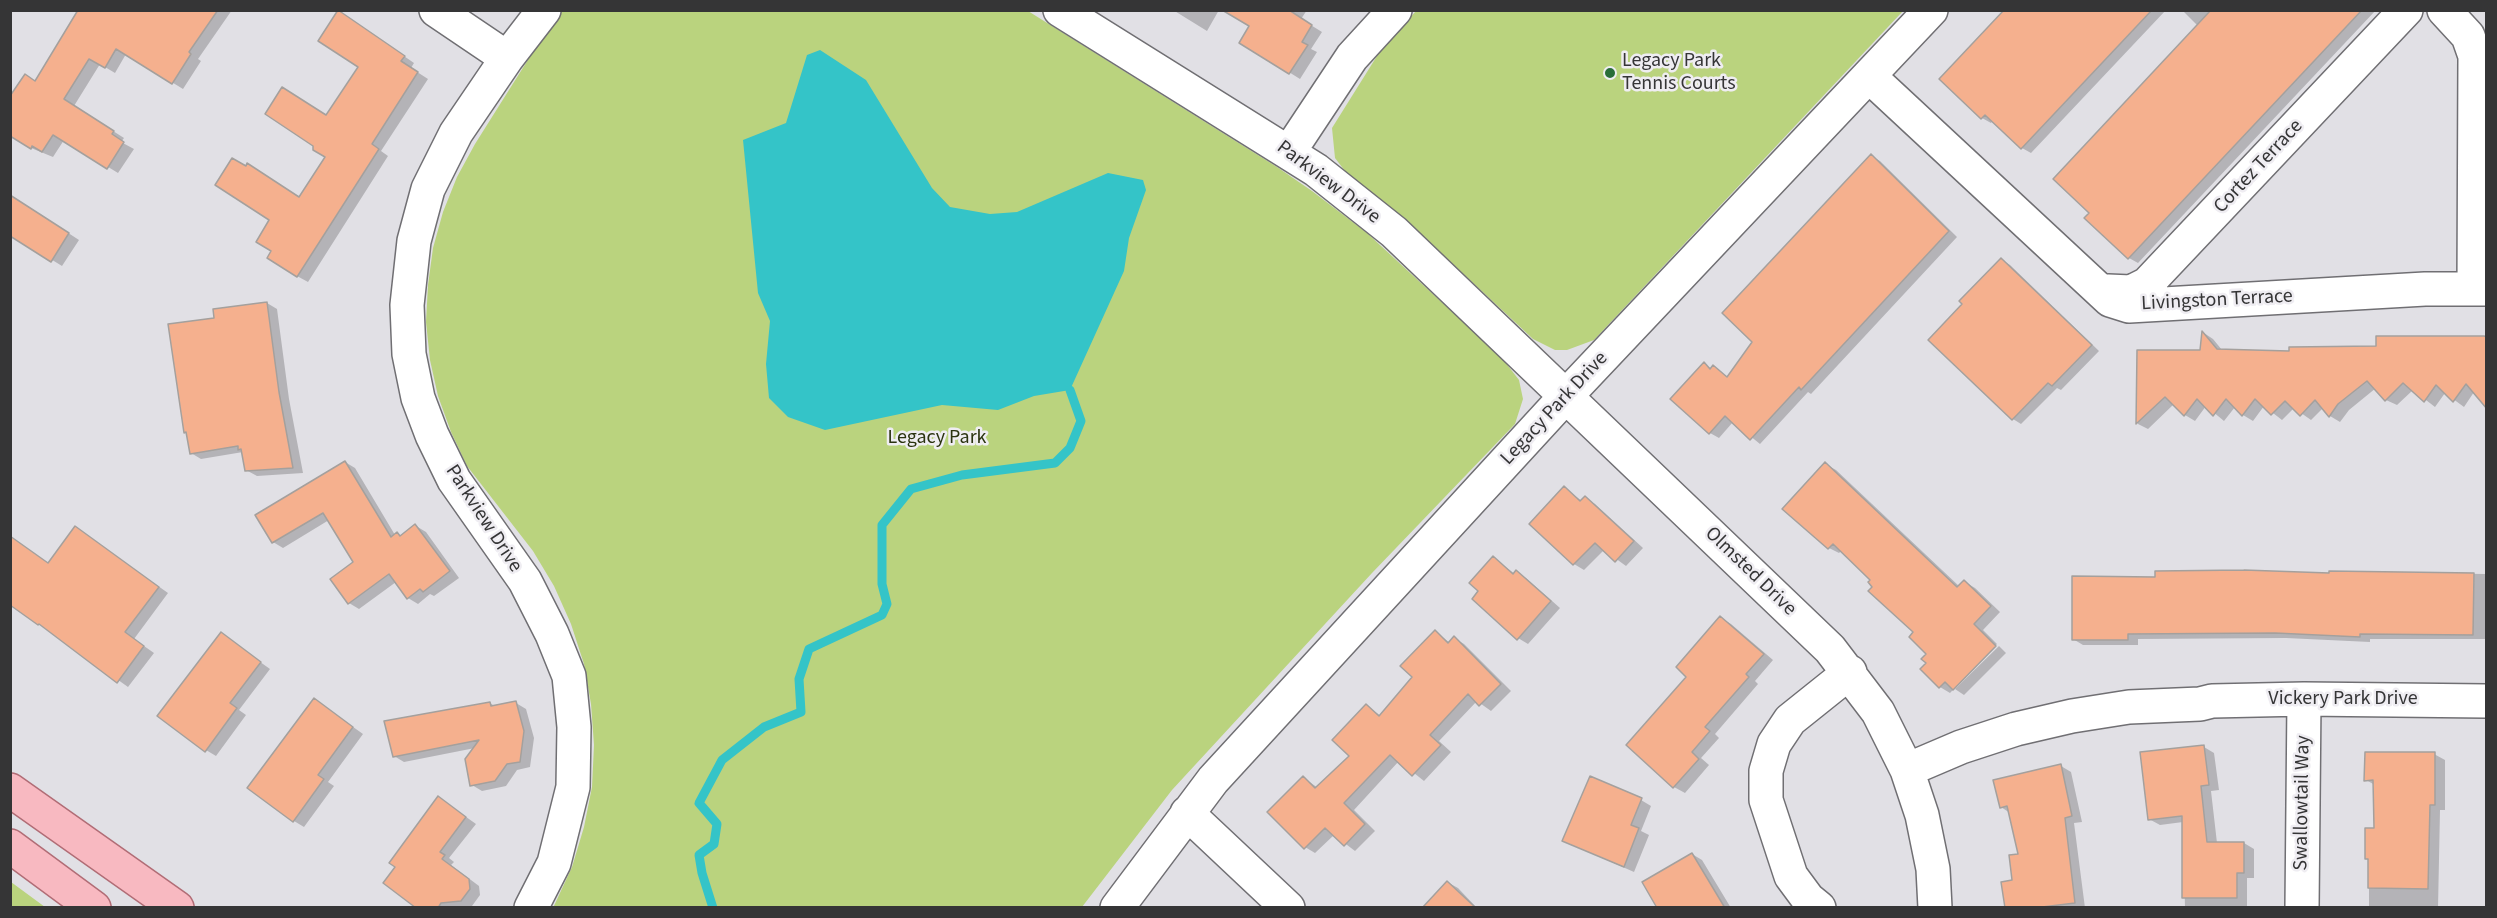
<!DOCTYPE html>
<style>
body{margin:0}
#map{position:relative;width:2497px;height:918px;overflow:hidden;background:#e1e0e5;font-family:"Source Sans 3",sans-serif}
canvas{display:block}
.frame{position:absolute;inset:0;border:12px solid #353536;pointer-events:none}
</style>
<div id="map">
<canvas width="2497" height="918"></canvas>
<div class="frame"></div>
</div>
<script>
const g = document.querySelector('canvas').getContext('2d');
g.lineJoin = 'round';
function fill(path, color) { g.fillStyle = color; g.fill(path, 'evenodd'); }
const poly = rows => new Path2D(rows.map(r => 'M' + r).join(''));
function trace(path, color, width, dash) { g.strokeStyle = color; g.lineWidth = width; g.lineCap = dash ? 'butt' : 'round'; g.setLineDash(dash || []); g.stroke(path); }
function write(font, color, halo, rows, align = 'center') {
  g.font = font + ' "Source Sans 3",sans-serif'; g.lineWidth = 5; g.setLineDash([]); g.textBaseline = 'middle'; g.strokeStyle = halo; g.fillStyle = color; for (const [text, x, y, turn = 0] of rows) {
    g.save(); g.translate(x, y); g.rotate((+turn || 0) * Math.PI / 180); g.textAlign = isNaN(turn) ? turn : align; if (halo) g.strokeText(text, 0, 0); g.fillText(text, 0, 0); g.restore();
  }
}
fill(poly([
 [562,11,1028,11,1277,167,1312,191,1367,233,1502,358,1519,380,1523,399,1515,424,1372,573,1172,790,1082,907,553,908,572,867,584,827,592,787,594,745,591,704,584,664,571,624,554,586,533,551,467,466,451,432,438,396,430,360,426,322,428,285,433,248,443,212,457,177,475,144,548,28],
 [1416,11,1903,11,1594,340,1567,350,1555,350,1533,339,1411,225,1345,171,1335,158,1332,128,1382,48],
 [11,882,45,907,11,907]
]), '#bad37e');
fill(poly([
 [820,50,866,80,932,188,950,207,990,214,1017,212,1108,173,1143,180,1146,190,1129,238,1124,271,1070,390,1034,396,998,410,942,405,825,430,788,417,769,398,766,364,770,321,758,293,743,140,786,123,807,55]
]), '#34c4c8');
fill(poly([
 [80,10,232,10,198,59,201,61,183,89,126,54,115,73,100,64,74,106,124,138,121,142,134,149,118,173,64,140,53,157,31,148,35,82],
 [1173,10,1219,10,1207,31],
 [1252,10,1307,10,1301,19,1322,32,1311,49,1317,52,1300,79,1241,42,1251,26],
 [2006,10,2166,10,2031,153,2022,148,1993,120,1991,123,1982,118],
 [2182,10,2376,10,2138,263,2129,258,2199,27],
 [349,18,414,63,411,68,428,79,381,151,388,156,308,282,297,276,273,251,272,219,247,168,300,198,327,156,327,117,360,67],
 [1871,156,1880,161,1957,237,1811,394,1808,392,1760,444,1733,422,1719,438,1710,433,1704,364,1712,369,1714,367,1728,378,1754,342],
 [10,195,79,240,62,266,10,234],
 [2002,260,2010,265,2099,351,2061,390,2057,388,2021,424,2013,419],
 [267,303,277,309,289,399,303,473,257,476,246,470,243,452,201,459,191,453,187,433,185,432,216,319],
 [2204,333,2213,339,2222,350,2291,352,2378,348,2486,338,2474,392,2464,407,2445,393,2435,407,2413,390,2397,405,2386,400,2376,388,2349,410,2340,422,2330,416,2323,408,2311,420,2294,408,2282,420,2264,406,2253,421,2243,415,2235,407,2224,421,2206,406,2195,421,2185,415,2174,404,2148,429,2138,424,2138,351,2202,351],
 [345,462,355,468,395,535,402,537,416,526,426,532,459,578,434,596,430,594,418,604,408,598,396,582,359,609,349,603,332,580,355,562,329,520,283,548,273,542],
 [1825,464,1836,470,1960,587,1965,582,1975,588,2000,612,1983,630,1997,644,1950,693,1940,687,1928,663,1928,654,1916,632,1874,587,1872,580,1842,550,1839,553,1829,548],
 [1564,488,1582,501,1585,498,1595,504,1643,548,1626,566,1604,550,1584,570,1574,564,1531,524],
 [76,528,168,593,134,639,154,653,128,687,10,603,19,544,49,564],
 [1493,558,1515,574,1516,572,1526,578,1560,608,1528,644,1518,638,1480,591],
 [2330,572,2486,574,2486,639,2370,639,2370,642,2286,638,2138,639,2138,645,2083,645,2073,639,2157,578,2330,575],
 [1721,618,1731,624,1773,660,1755,681,1758,684,1715,734,1719,738,1701,758,1709,765,1685,793,1674,787,1628,745,1688,677],
 [1436,632,1450,643,1454,638,1464,644,1511,691,1491,711,1477,701,1439,741,1451,752,1424,781,1399,761,1354,810,1375,831,1355,851,1334,835,1315,853,1305,847,1304,778,1318,788,1351,756,1367,706,1381,716,1414,677],
 [221,634,270,669,239,710,246,715,216,756,206,750],
 [1999,646,2006,653,1964,695,1955,689],
 [315,700,363,734,328,782,334,786,304,827,294,821],
 [490,703,496,707,516,703,526,709,534,738,530,767,517,770,506,786,482,791,472,785,475,748,404,762,394,756],
 [2204,747,2214,753,2219,790,2211,791,2217,843,2244,843,2254,849,2254,878,2247,878,2247,908,2185,908,2183,822,2160,825,2149,819],
 [2434,754,2445,760,2445,810,2440,810,2438,908,2369,908,2369,860,2366,858,2375,830,2375,785,2366,780],
 [2061,766,2071,772,2082,822,2074,823,2085,908,2006,908,2020,856,2010,813,2001,807],
 [1641,800,1651,806,1641,831,1649,835,1634,872,1564,841],
 [448,804,476,824,449,858,454,862,451,865,479,886,480,895,472,906,419,908],
 [1692,854,1702,860,1731,908,1659,908],
 [1447,882,1458,888,1477,908,1424,908]
]), '#0003');
trace(poly([
 [713,908,702,873,699,855,714,844,717,824,699,803,722,760,764,727,801,712,799,679,809,649,882,615,887,604,882,584,882,525,911,489,962,475,1055,463,1070,448,1081,421,1070,390]
]), '#34c4c8', 9);
const building = poly([
 [78,10,218,10,189,52,191,54,172,84,116,49,105,68,89,59,64,99,114,131,112,134,124,142,107,169,53,135,42,152,32,146,31,149,10,136,10,96,25,74,35,81,78,10],
 [338,10,405,56,401,61,418,72,372,144,379,149,297,277,267,258,271,251,256,242,269,220,215,185,232,158,246,166,247,163,299,197,325,157,313,150,313,146,265,114,282,87,326,115,358,67,318,41,338,10],
 [1222,10,1289,10,1312,25,1302,42,1308,45,1289,74,1239,43,1249,26,1222,10],
 [2004,10,2152,10,2021,149,1985,115,1981,119,1939,79,2004,10],
 [2211,10,2362,10,2128,259,2084,218,2089,213,2053,179,2211,10],
 [1871,154,1949,231,1801,390,1799,387,1750,440,1725,416,1709,434,1670,399,1704,362,1710,369,1713,365,1727,377,1752,342,1722,313,1871,154],
 [10,195,69,233,51,262,10,236,10,195],
 [2001,258,2092,345,2052,386,2048,383,2012,420,1928,340,1962,304,1959,301,2001,258],
 [267,302,279,392,293,468,245,471,241,449,238,450,238,446,190,454,186,432,184,433,168,324,214,318,213,309,267,302],
 [2202,331,2217,349,2289,351,2289,347,2376,346,2376,336,2484,336,2487,337,2487,409,2466,384,2453,402,2436,385,2424,402,2403,383,2385,401,2367,381,2338,404,2329,417,2315,400,2300,416,2285,401,2271,415,2255,399,2242,416,2226,399,2213,416,2197,399,2184,416,2165,397,2136,424,2137,350,2200,350,2202,331],
 [345,461,391,537,397,532,400,536,415,524,450,571,423,592,420,589,407,599,389,574,348,604,330,579,353,562,323,513,272,543,255,515,345,461],
 [1825,462,1957,587,1964,580,1991,606,1974,624,1996,646,1953,690,1945,682,1939,688,1920,669,1926,663,1921,659,1926,654,1909,637,1913,632,1868,591,1872,587,1868,582,1870,580,1833,544,1828,549,1782,509,1825,462],
 [1564,486,1580,501,1585,496,1634,541,1615,562,1595,543,1573,565,1529,524,1564,486],
 [75,526,159,587,125,632,144,646,117,683,39,624,38,625,10,605,10,536,48,563,75,526],
 [1493,556,1513,574,1516,570,1551,601,1517,640,1472,599,1478,591,1469,583,1493,556],
 [2244,570,2329,573,2329,571,2474,573,2473,635,2360,634,2360,637,2275,633,2128,634,2128,640,2072,640,2072,576,2155,577,2155,571,2244,570],
 [1720,616,1764,654,1746,674,1749,677,1705,727,1710,731,1692,752,1699,759,1673,788,1626,745,1686,677,1676,667,1720,616],
 [1435,630,1448,643,1454,636,1501,684,1479,706,1468,694,1430,735,1441,745,1412,776,1390,755,1344,803,1365,824,1344,846,1325,828,1304,849,1267,812,1303,776,1315,788,1349,756,1332,740,1366,704,1379,716,1412,677,1400,666,1435,630],
 [221,632,261,662,230,703,237,708,205,752,157,716,221,632],
 [314,698,353,727,318,775,324,779,293,822,247,788,314,698],
 [516,701,524,731,520,762,507,764,495,781,470,786,465,759,479,740,393,757,384,721,490,702,491,706,516,701],
 [2204,745,2209,785,2201,786,2207,842,2244,842,2244,873,2237,873,2237,898,2182,898,2182,816,2148,820,2140,752,2204,745],
 [2365,752,2435,752,2435,805,2430,805,2428,889,2368,888,2368,859,2365,859,2365,828,2374,828,2373,780,2364,781,2365,752],
 [2061,764,2072,816,2065,818,2075,903,2034,908,2005,908,2001,882,2012,880,2009,855,2018,854,2007,806,2000,808,1993,780,2061,764],
 [1590,776,1642,798,1631,825,1639,828,1624,867,1562,841,1590,776],
 [438,796,466,817,440,852,445,855,442,859,469,879,470,889,461,901,441,903,438,908,416,908,383,883,395,867,389,863,438,796],
 [1692,853,1725,908,1657,908,1642,882,1692,853],
 [1447,881,1476,908,1422,908,1447,881]
]);
fill(building, '#f5b08e');
trace(building, '#a4a09d', 1.5);
const minor = poly([
 [436,10,507,58],
 [1060,10,1316,170,1394,232,1830,649,1878,712,1907,770,1922,815,1933,869,1935,908],
 [2444,10,2468,36,2475,56,2474,289],
 [1869,76,2110,300,2129,306,2425,289,2486,289],
 [1289,152,1352,57,1395,10],
 [2108,291,2131,292,2147,284,2406,10],
 [1907,770,1961,747,2016,729,2072,716,2129,707,2200,704,2212,701,2304,699,2486,701],
 [1187,813,1288,908],
 [531,908,554,863,573,787,574,727,569,676,552,634,525,581,454,480,432,435,418,398,409,354,407,305,414,241,428,189,456,133,507,58,544,10],
 [1117,908,1213,780,1565,397,1931,10],
 [1819,908,1808,899,1791,876,1766,800,1766,771,1774,744,1790,720,1850,672],
 [2302,908,2304,699]
]);
const major = poly([
 [10,790,177,908],
 [10,846,94,908]
]);
trace(minor, '#706f73', 36);
trace(major, '#b16d76', 36);
trace(minor, '#fff', 33);
trace(major, '#f8b9c1', 33);
for (const [x, y, r, color] of [
 [1610,73,6,"#296d39"]
]) { const dot = new Path2D(); dot.arc(x, y, r, 0, 2 * Math.PI); g.fillStyle = color; g.fill(dot); trace(dot, '#efedf2', 2); }
write('20px', '#353536', '#efedf2', [
 ["Legacy Park",1622,62],
 ["Tennis Courts",1622,85]
], 'left');
write('20px', '#353536', '#efedf2', [
 ["Cortez Terrace",2259,167,-47],
 ["Parkview Drive",1328,183,37],
 ["Livingston Terrace",2217,301,-3],
 ["Legacy Park Drive",1555,409,-47],
 ["Parkview Drive",483,519,57],
 ["Olmsted Drive",1750,572,44],
 ["Vickery Park Drive",2343,700],
 ["Swallowtail Way",2303,803,-89]
]);
write('20px', '#2a330f', '#efedf2', [
 ["Legacy Park",937,439]
]);
</script>
